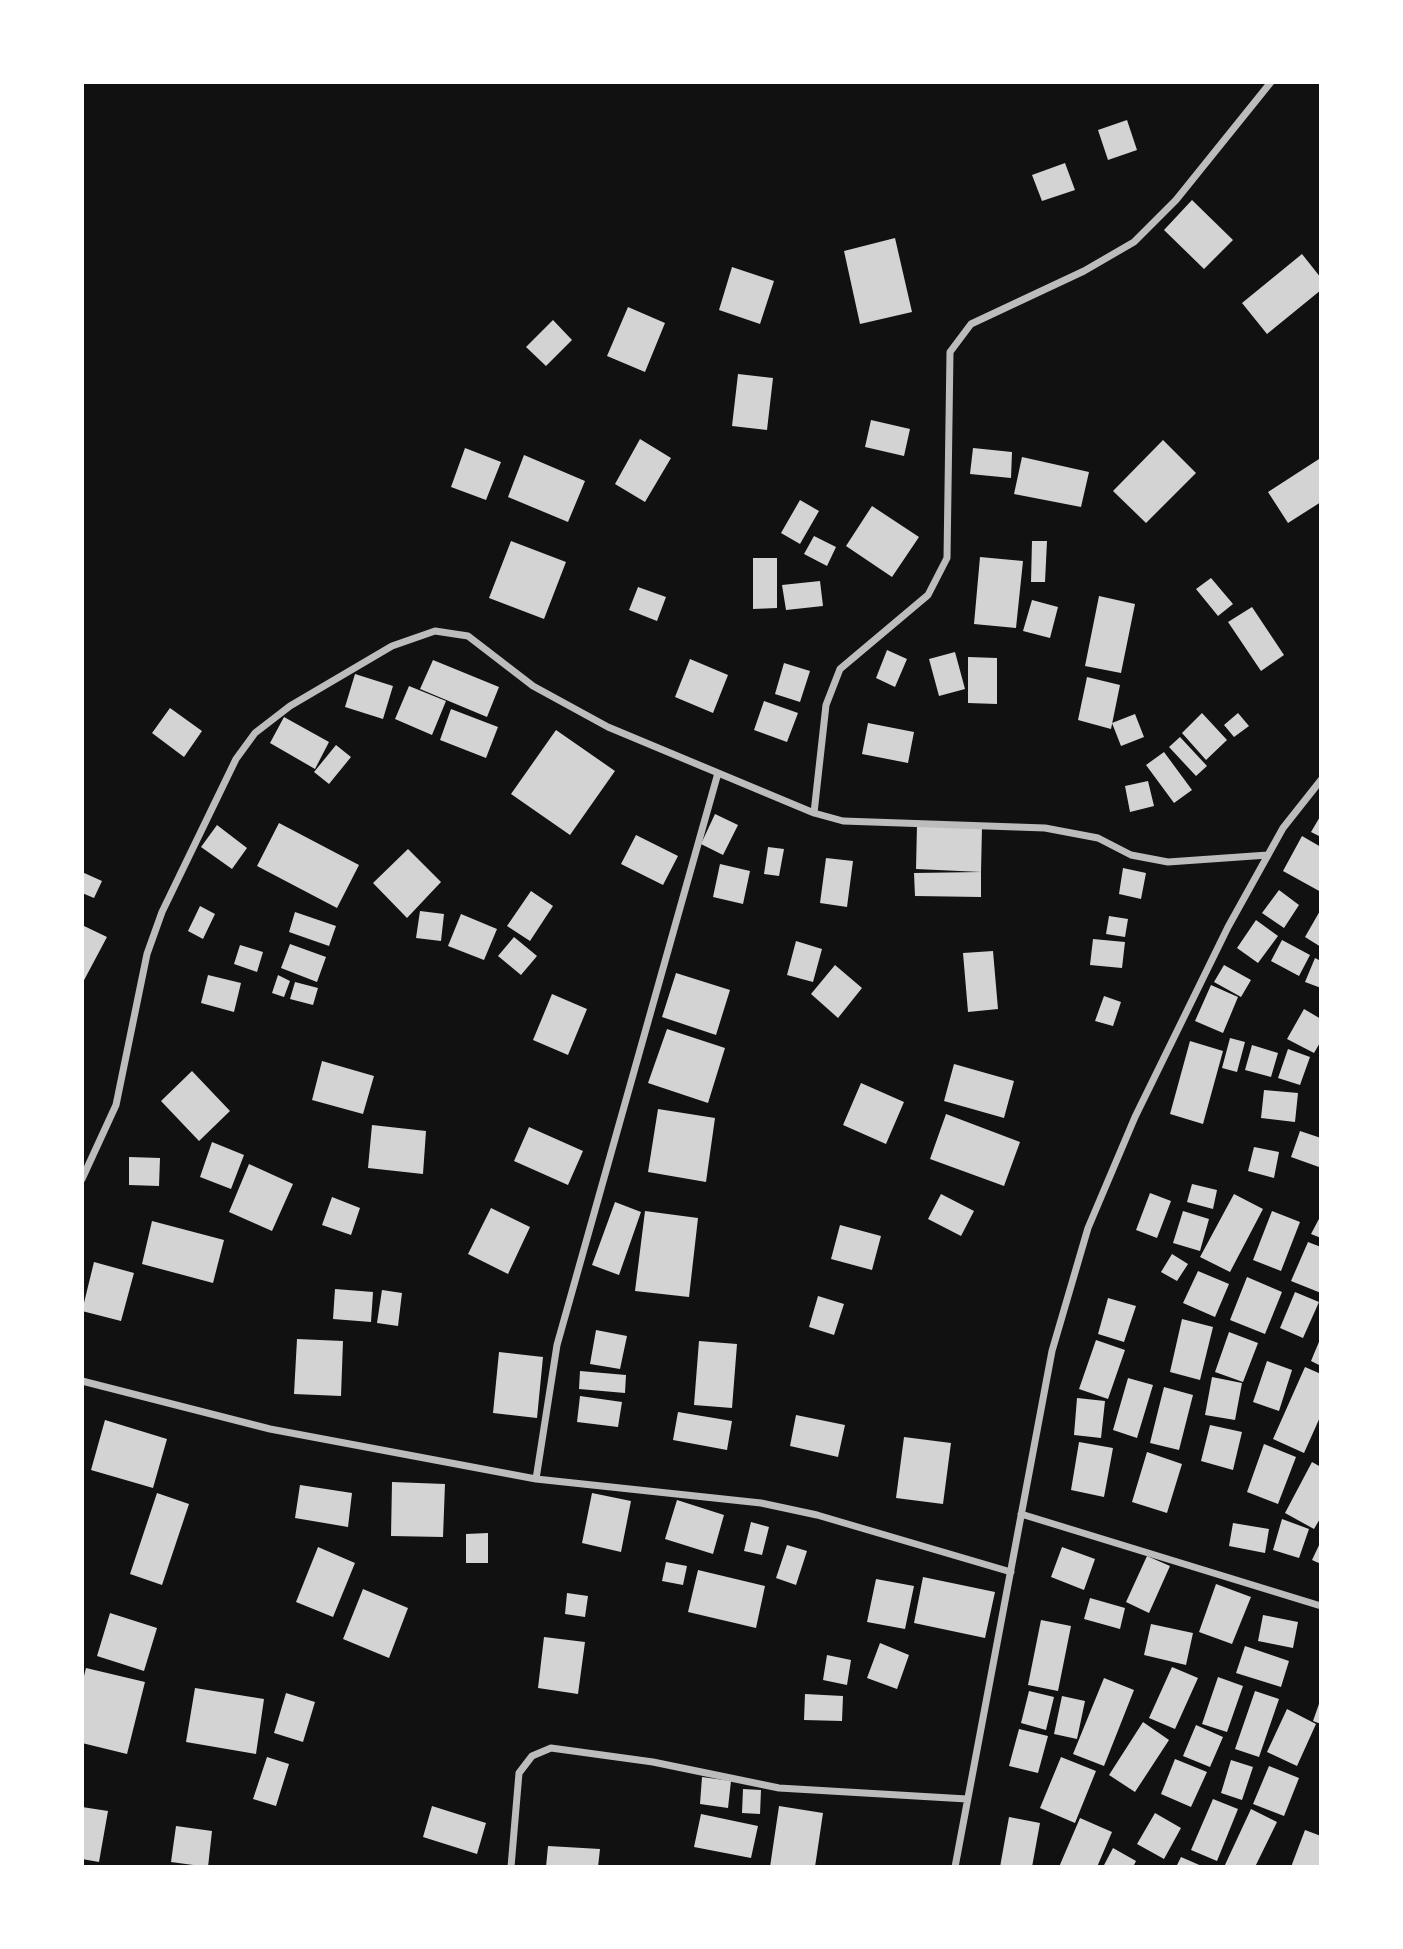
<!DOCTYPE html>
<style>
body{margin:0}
#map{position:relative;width:1403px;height:1949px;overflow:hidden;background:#111;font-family:"Fira Sans Condensed",sans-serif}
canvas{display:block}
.frame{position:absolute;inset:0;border:84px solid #fff;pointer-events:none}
</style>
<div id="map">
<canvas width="1403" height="1949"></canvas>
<div class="frame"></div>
</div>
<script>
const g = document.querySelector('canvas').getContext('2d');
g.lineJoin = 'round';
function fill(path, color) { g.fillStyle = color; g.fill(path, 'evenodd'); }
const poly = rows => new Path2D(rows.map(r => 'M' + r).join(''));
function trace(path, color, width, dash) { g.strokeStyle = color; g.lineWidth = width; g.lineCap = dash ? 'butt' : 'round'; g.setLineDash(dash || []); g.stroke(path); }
fill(poly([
 [1127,120,1137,150,1108,160,1098,130],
 [1065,163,1075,190,1042,201,1032,175],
 [1192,200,1233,240,1204,269,1164,230],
 [895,238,912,312,860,324,844,251],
 [1302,254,1321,278,1321,290,1267,334,1242,303],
 [732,267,774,281,760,324,719,310],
 [628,307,665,323,645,372,607,356],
 [553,320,572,340,546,366,526,347],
 [738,374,773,378,767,430,732,426],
 [871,420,910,429,904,456,865,447],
 [640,439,671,458,645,502,615,484],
 [1163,440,1196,473,1146,523,1113,491],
 [465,448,501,462,486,500,451,487],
 [973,448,1012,452,1011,478,970,474],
 [524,455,585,481,568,522,508,497],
 [1022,457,1089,472,1081,507,1014,494],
 [1319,459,1321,502,1288,523,1268,492],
 [800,500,819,511,800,544,781,533],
 [872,506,919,537,892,577,846,546],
 [814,536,836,547,827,566,804,554],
 [511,541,566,562,544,619,489,598],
 [1032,541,1047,541,1045,582,1031,582],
 [980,557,1023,561,1016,628,974,624],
 [753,558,777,558,777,608,753,609],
 [1211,578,1233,604,1218,616,1196,589],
 [820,581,823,606,786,610,782,585],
 [638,587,666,597,657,621,629,610],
 [1099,596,1135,604,1121,673,1085,666],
 [1032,600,1058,607,1050,638,1023,631],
 [1252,607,1284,655,1261,671,1228,622],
 [887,650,907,659,895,687,876,678],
 [955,652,965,689,939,696,929,659],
 [968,657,997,658,997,704,968,703],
 [690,659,728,675,713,713,675,697],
 [433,660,499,687,487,717,420,689],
 [784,663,810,671,800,702,775,694],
 [355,674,393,686,383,719,345,707],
 [1087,677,1120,685,1111,729,1078,720],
 [409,686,446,701,432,735,395,719],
 [764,701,798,713,787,742,754,730],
 [170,708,202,731,184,757,152,733],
 [451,709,498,727,486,758,440,740],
 [1202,713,1227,740,1206,760,1182,733],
 [1238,713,1249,726,1234,737,1224,725],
 [1135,714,1144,737,1121,746,1112,723],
 [284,717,329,742,315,769,270,743],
 [868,723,914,732,908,763,862,754],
 [556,730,615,771,570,835,511,794],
 [1180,737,1207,766,1196,776,1169,747],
 [336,745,351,757,329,784,314,772],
 [1164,752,1192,790,1174,803,1146,765],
 [1148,781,1154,806,1130,812,1125,786],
 [715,814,738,825,723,855,701,844],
 [1321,815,1321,837,1311,832],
 [279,823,359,865,337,908,257,866],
 [217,825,247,848,232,869,201,847],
 [917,825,982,827,981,872,916,869],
 [636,835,678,856,663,885,621,864],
 [1302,836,1321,847,1321,892,1283,871],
 [768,847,784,849,779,876,764,874],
 [408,849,441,882,407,918,373,883],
 [826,858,853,861,847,907,820,903],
 [720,864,750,871,743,904,713,897],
 [1123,868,1146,873,1141,899,1119,894],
 [82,872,102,881,94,898,82,893],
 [981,872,981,897,915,896,914,873],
 [1279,890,1299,905,1284,928,1262,913],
 [531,891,553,906,530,941,507,926],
 [200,906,215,914,203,939,188,931],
 [1321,909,1321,947,1305,937],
 [420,911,444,914,441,941,416,938],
 [295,912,336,926,329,946,289,932],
 [461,914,497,929,484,960,448,946],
 [1109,916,1128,919,1125,937,1106,934],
 [1256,920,1278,936,1258,963,1237,948],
 [82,925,107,937,82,984],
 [514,937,537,956,521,975,498,956],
 [1093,939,1125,942,1122,968,1090,965],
 [1282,940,1310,955,1299,976,1271,961],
 [796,941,822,949,813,982,787,975],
 [290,944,326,957,317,982,281,968],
 [240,945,263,952,257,972,234,964],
 [993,951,998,1009,968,1012,963,953],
 [1315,958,1321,961,1321,988,1305,982],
 [835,965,862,988,838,1018,811,994],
 [1224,965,1251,980,1241,997,1214,982],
 [676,973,730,990,716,1035,662,1017],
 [208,975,241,983,234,1012,201,1003],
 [278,975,290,981,284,997,272,993],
 [295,982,318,988,313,1005,290,999],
 [1211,985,1238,997,1223,1033,1195,1021],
 [552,994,587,1009,568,1055,533,1040],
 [1104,996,1121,1002,1113,1026,1095,1021],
 [1304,1009,1321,1019,1321,1041,1314,1053,1287,1039],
 [667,1029,725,1048,708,1103,648,1083],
 [1230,1038,1245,1042,1237,1072,1222,1068],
 [1190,1041,1223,1051,1203,1124,1170,1114],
 [1252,1045,1278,1053,1271,1077,1245,1070],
 [1288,1049,1310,1057,1300,1085,1278,1078],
 [322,1061,374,1076,363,1114,312,1100],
 [954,1064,1014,1081,1004,1118,944,1101],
 [192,1071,230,1111,199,1141,161,1101],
 [861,1083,904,1102,886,1144,843,1125],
 [1264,1090,1298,1093,1295,1122,1261,1118],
 [658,1109,715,1118,706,1182,648,1172],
 [946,1114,1020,1142,1004,1186,930,1159],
 [372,1125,426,1131,423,1174,368,1168],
 [529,1127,583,1151,568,1185,514,1161],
 [1300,1131,1321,1138,1319,1167,1291,1157],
 [212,1142,244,1155,231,1189,200,1177],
 [1254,1147,1279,1152,1274,1178,1248,1171],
 [129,1157,160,1158,159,1186,129,1185],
 [249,1164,293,1184,272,1231,229,1212],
 [1192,1184,1217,1190,1213,1209,1187,1202],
 [1150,1193,1171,1201,1157,1238,1136,1230],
 [941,1194,974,1211,961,1236,928,1219],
 [1234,1194,1263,1209,1230,1272,1200,1257],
 [332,1197,360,1208,351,1235,322,1225],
 [615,1202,641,1212,619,1275,592,1265],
 [491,1208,530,1227,508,1274,468,1254],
 [645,1211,698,1218,689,1297,635,1291],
 [1183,1211,1209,1219,1200,1251,1173,1243],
 [1272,1211,1300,1222,1281,1271,1253,1260],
 [1321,1215,1321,1238,1311,1234],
 [152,1221,224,1240,213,1283,142,1264],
 [840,1225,881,1236,872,1270,831,1259],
 [1308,1242,1321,1247,1321,1293,1291,1281],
 [1172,1254,1188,1264,1177,1281,1161,1272],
 [94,1262,134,1273,121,1321,82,1311],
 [1198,1271,1229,1284,1215,1317,1183,1303],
 [1247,1277,1282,1292,1265,1334,1230,1320],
 [335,1289,373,1292,371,1322,333,1319],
 [382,1290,402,1293,398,1326,377,1323],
 [1295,1292,1319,1302,1303,1338,1280,1328],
 [818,1296,844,1304,834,1335,809,1327],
 [1108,1298,1136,1306,1124,1342,1098,1334],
 [1182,1319,1213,1327,1200,1380,1170,1372],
 [596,1330,627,1336,620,1369,590,1364],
 [1229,1332,1258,1343,1243,1382,1215,1372],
 [1321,1337,1321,1366,1311,1361],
 [297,1339,343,1341,341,1396,294,1394],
 [1096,1340,1125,1350,1108,1399,1079,1389],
 [699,1341,737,1344,732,1408,694,1405],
 [499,1352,543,1357,537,1418,493,1413],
 [1267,1361,1292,1370,1279,1411,1253,1402],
 [1305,1367,1321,1374,1321,1415,1304,1453,1273,1439],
 [580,1371,626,1375,625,1393,579,1389],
 [1212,1377,1242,1383,1235,1420,1205,1415],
 [1128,1378,1153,1385,1137,1438,1113,1430],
 [1164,1387,1193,1395,1179,1450,1150,1443],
 [580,1396,622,1402,618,1427,577,1422],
 [1077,1398,1105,1401,1101,1438,1074,1435],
 [678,1412,732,1421,727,1450,673,1440],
 [796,1415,845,1425,838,1457,790,1446],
 [105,1420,167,1439,153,1488,91,1470],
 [1210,1425,1242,1432,1233,1470,1201,1461],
 [904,1437,951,1443,943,1504,896,1498],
 [1079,1442,1113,1448,1104,1497,1071,1490],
 [1264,1444,1296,1457,1278,1504,1247,1492],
 [1147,1452,1182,1464,1167,1513,1132,1502],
 [1312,1462,1321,1467,1321,1517,1314,1529,1285,1513],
 [392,1482,445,1484,443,1537,391,1536],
 [300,1485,352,1493,348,1527,295,1518],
 [157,1493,189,1504,162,1585,130,1574],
 [592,1493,631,1501,621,1552,582,1543],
 [677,1500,724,1515,713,1554,665,1539],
 [1282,1519,1309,1529,1299,1558,1273,1550],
 [751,1522,769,1527,762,1555,744,1551],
 [1233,1523,1269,1529,1265,1553,1229,1546],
 [488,1533,488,1563,466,1563,466,1534],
 [1321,1541,1321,1564,1312,1560],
 [787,1545,807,1551,796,1585,776,1578],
 [318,1547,355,1563,333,1617,296,1602],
 [1062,1547,1095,1559,1084,1590,1051,1577],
 [1147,1556,1170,1566,1149,1613,1126,1602],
 [666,1562,687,1566,683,1585,662,1581],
 [698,1570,765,1586,756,1628,688,1612],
 [923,1577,995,1592,985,1638,914,1623],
 [876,1579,914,1586,905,1629,867,1622],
 [1216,1584,1251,1597,1232,1644,1199,1632],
 [363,1589,408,1608,389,1658,343,1639],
 [567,1593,588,1596,585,1617,565,1614],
 [1090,1598,1125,1608,1120,1629,1084,1619],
 [110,1613,157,1628,144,1671,97,1656],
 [1263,1615,1298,1622,1293,1648,1258,1641],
 [1041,1620,1071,1626,1058,1691,1028,1685],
 [1151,1624,1193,1633,1186,1665,1144,1655],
 [544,1637,585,1642,578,1694,538,1688],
 [880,1643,909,1655,897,1689,867,1678],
 [1245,1646,1289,1661,1281,1687,1236,1673],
 [827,1655,851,1660,847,1685,823,1680],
 [1172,1667,1198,1678,1175,1729,1149,1718],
 [86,1668,145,1682,127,1754,82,1743,82,1684],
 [1218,1677,1243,1686,1227,1732,1202,1724],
 [1104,1678,1134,1690,1104,1766,1073,1754],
 [195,1688,264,1699,256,1754,186,1742],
 [1029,1691,1054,1697,1046,1730,1021,1723],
 [1255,1691,1279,1699,1259,1757,1235,1749],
 [286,1693,315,1702,303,1742,274,1733],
 [805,1694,843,1696,842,1721,804,1720],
 [1062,1696,1085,1701,1077,1739,1054,1734],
 [1320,1701,1321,1701,1321,1724,1313,1721],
 [1287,1709,1316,1724,1297,1766,1267,1752],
 [1143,1722,1169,1740,1135,1792,1109,1775],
 [1196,1725,1223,1737,1210,1767,1183,1756],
 [1019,1729,1048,1736,1038,1773,1009,1766],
 [267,1757,289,1764,276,1806,253,1799],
 [1061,1757,1096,1771,1075,1823,1040,1808],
 [1175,1759,1207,1772,1191,1807,1161,1794],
 [1231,1760,1253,1767,1242,1800,1221,1793],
 [1269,1766,1299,1778,1284,1816,1253,1804],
 [702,1777,731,1781,728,1808,700,1804],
 [743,1789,761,1790,760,1814,742,1813],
 [1213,1799,1238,1809,1217,1861,1191,1850],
 [432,1806,486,1823,477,1854,423,1837],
 [779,1806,823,1813,815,1867,770,1867],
 [82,1807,108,1811,99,1862,82,1859],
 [1251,1809,1277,1822,1255,1867,1224,1867],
 [1155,1813,1181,1828,1164,1859,1137,1844],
 [701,1814,758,1826,751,1858,694,1847],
 [1009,1817,1040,1823,1032,1867,1000,1867],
 [1080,1818,1112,1832,1097,1867,1059,1867],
 [176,1826,212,1831,208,1867,171,1862],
 [1305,1830,1321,1836,1321,1867,1291,1867],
 [548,1846,600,1849,598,1867,546,1867],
 [1113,1848,1136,1861,1133,1867,1103,1867],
 [1181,1857,1204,1867,1176,1867]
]), '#d3d3d3');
trace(poly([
 [814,813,826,705,840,669,928,595,947,558,950,352,971,324,1084,271,1134,242,1176,200,1271,82],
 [82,1179,116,1105,147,954,162,912,236,759,255,733,290,706,392,646,435,631,468,636,533,686,608,727,814,813,843,821,1045,828,1098,838,1131,855,1168,862,1268,855],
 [82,1381,270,1429,536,1479,761,1503,817,1515,1011,1572],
 [536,1479,557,1345,718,773],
 [1021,1514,1321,1606],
 [511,1867,519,1773,532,1756,551,1748,653,1762,779,1788,967,1799],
 [955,1867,1052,1351,1088,1228,1135,1117,1228,927,1283,828,1321,780]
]), '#bcbcbc', 7);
</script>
